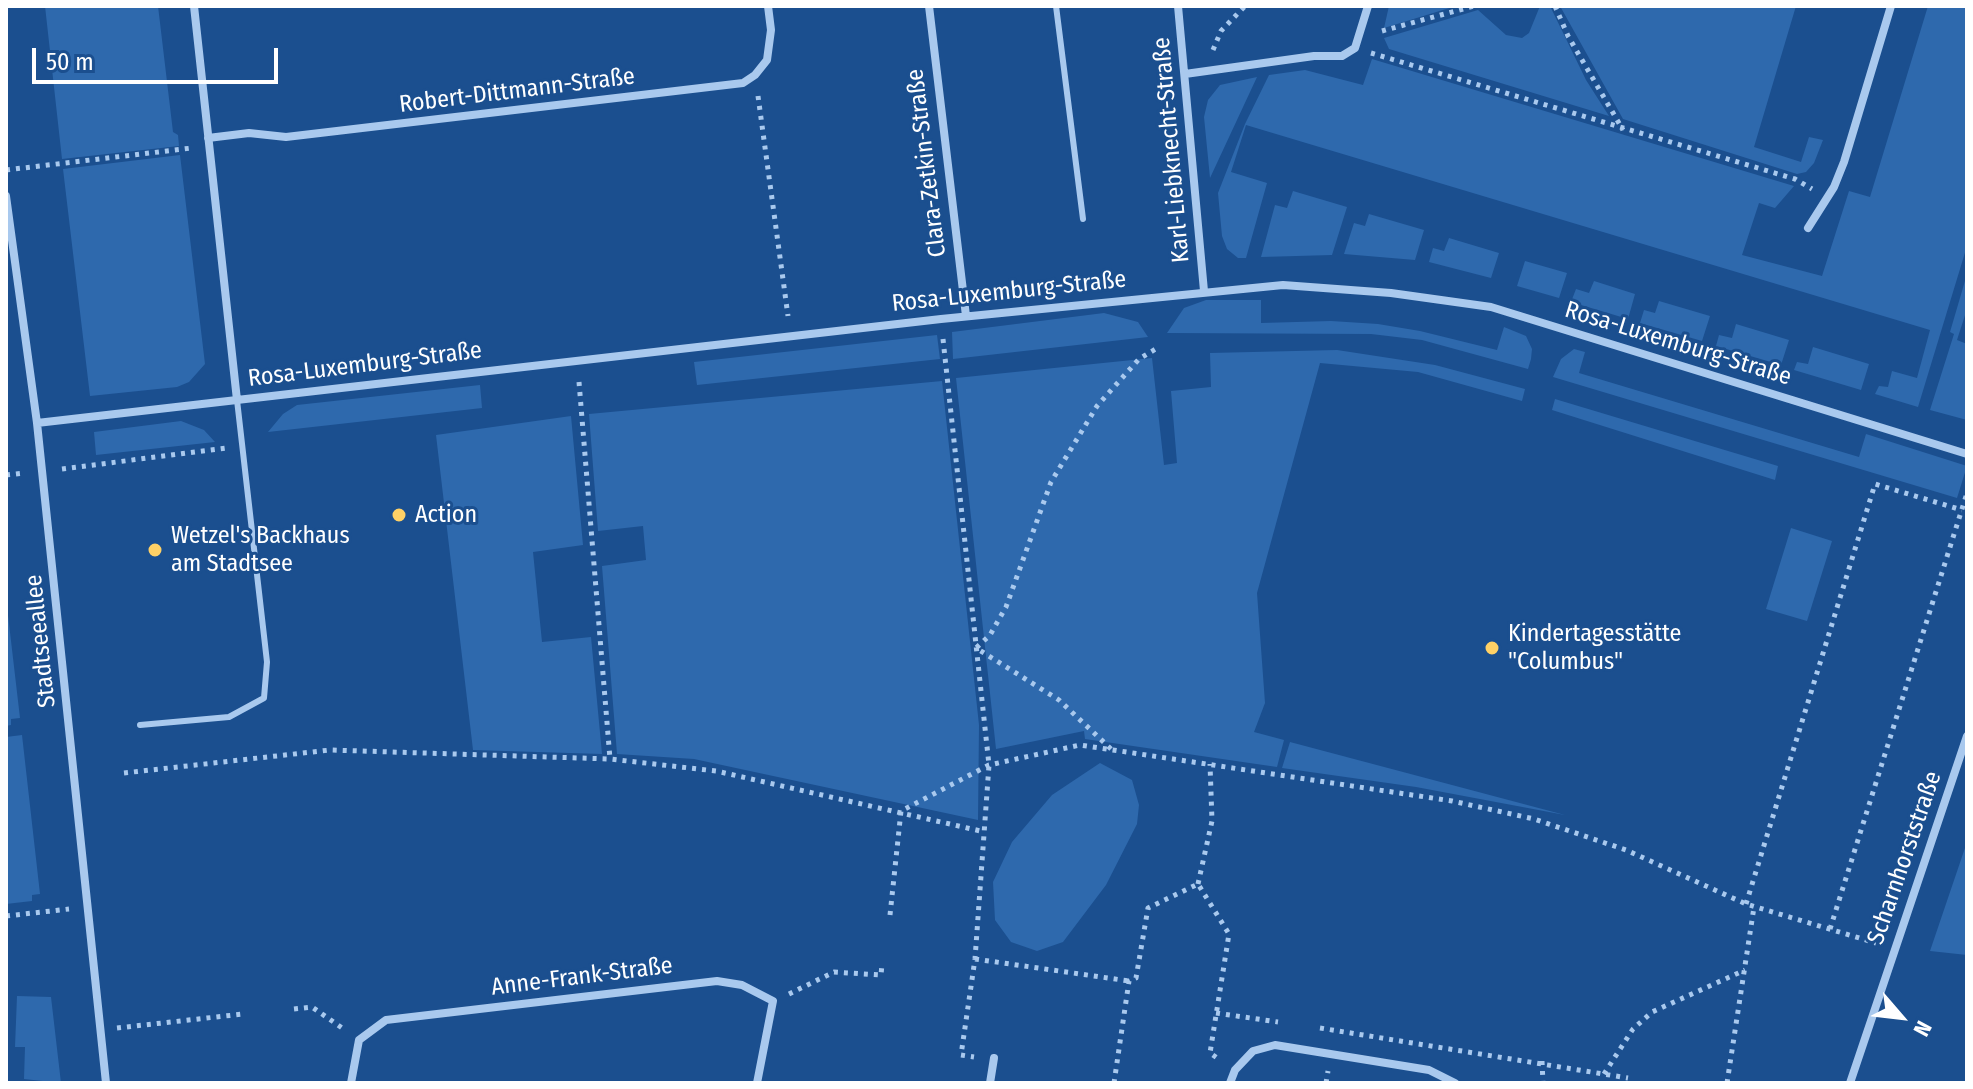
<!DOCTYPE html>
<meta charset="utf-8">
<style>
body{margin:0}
#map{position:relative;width:1973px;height:1089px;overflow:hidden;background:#1b4f8f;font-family:"Fira Sans Condensed",sans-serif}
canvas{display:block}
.frame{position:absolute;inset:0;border:8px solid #fff;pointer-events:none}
.north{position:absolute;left:1861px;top:977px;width:80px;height:80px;-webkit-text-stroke:6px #1b4f8f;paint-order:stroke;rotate:118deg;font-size:22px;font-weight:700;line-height:32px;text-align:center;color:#fff}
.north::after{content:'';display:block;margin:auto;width:28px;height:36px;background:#fff;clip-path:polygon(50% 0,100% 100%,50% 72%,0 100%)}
.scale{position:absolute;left:32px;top:48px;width:246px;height:36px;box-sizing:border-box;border:4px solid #fff;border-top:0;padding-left:10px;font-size:24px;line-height:28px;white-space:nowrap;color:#fff;-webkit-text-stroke:6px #1b4f8f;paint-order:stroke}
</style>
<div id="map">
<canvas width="1973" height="1089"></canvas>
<div class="frame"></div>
<div class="north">N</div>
<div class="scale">50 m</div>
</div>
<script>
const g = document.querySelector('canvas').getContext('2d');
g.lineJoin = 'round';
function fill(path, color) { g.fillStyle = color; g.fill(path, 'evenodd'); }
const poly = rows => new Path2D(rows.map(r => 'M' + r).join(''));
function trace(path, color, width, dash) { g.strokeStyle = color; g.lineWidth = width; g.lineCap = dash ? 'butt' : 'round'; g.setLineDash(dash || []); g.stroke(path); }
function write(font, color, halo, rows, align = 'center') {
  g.font = font + ' "Fira Sans Condensed",sans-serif'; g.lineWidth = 6; g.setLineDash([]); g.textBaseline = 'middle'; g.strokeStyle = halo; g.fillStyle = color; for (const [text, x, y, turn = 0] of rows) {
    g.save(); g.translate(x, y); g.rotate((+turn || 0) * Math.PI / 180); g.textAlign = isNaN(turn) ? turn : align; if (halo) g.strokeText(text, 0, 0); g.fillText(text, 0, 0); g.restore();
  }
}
fill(poly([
 [45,6,158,6,173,132,178,135,179,146,62,159],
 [1389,6,1456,6,1384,28],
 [1540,6,1550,6,1586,80,1609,116,1389,49,1384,38,1478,10,1506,35,1522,38,1529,33],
 [1560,6,1796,6,1754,147,1801,162,1809,137,1823,140,1814,163,1806,172,1797,174,1623,119],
 [1928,6,1967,6,1967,246,1918,407,1875,394,1879,386,1888,387,1892,371,1917,378,1930,330,1246,125,1231,172,1267,183,1246,258,1238,258,1227,249,1222,236,1218,193,1245,124,1269,75,1305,70,1363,85,1372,59,1794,186,1775,208,1759,203,1742,255,1822,276,1849,191,1870,197],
 [1257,77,1210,178,1204,117,1208,100,1220,85],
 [180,155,205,364,189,382,177,387,90,396,63,169],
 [1293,191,1347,207,1332,255,1261,257,1275,205,1287,208],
 [1369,214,1424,230,1415,260,1344,254,1354,223,1365,226],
 [1449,238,1499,253,1491,278,1429,262,1433,248,1444,251],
 [1525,261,1567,273,1559,298,1517,286],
 [1967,274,1967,309,1957,340,1967,344,1967,420,1930,410,1954,334,1950,332],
 [1594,281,1635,294,1628,319,1571,302,1576,289,1589,293],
 [1206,300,1261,300,1261,323,1331,321,1378,324,1420,331,1497,350,1504,327,1526,336,1532,349,1531,359,1528,369,1422,340,1371,334,1167,333,1184,308],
 [1659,301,1710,316,1702,341,1640,323,1644,310,1655,313],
 [1104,313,1138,322,1148,337,953,359,952,332],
 [1736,324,1789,340,1781,365,1716,346,1719,335,1732,338],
 [937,335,940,359,697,385,694,362],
 [1813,347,1869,364,1861,390,1794,370,1797,362,1808,364],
 [1574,349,1585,352,1579,373,1859,457,1866,434,1967,466,1957,498,1553,377,1561,359],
 [1337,350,1435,365,1525,389,1522,401,1418,372,1320,363,1257,593,1265,703,1254,732,1284,740,1277,767,1085,739,1084,731,996,749,956,378,1152,358,1164,465,1177,463,1171,391,1211,387,1210,353],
 [942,381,979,725,978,820,694,759,617,754,602,566,646,560,643,526,598,531,589,414],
 [480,385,482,408,268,432,283,414,297,405],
 [1555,399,1778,466,1775,480,1552,410],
 [571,416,583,545,533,552,542,642,591,637,602,754,473,750,436,435],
 [181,421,204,430,215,442,96,455,94,432],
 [1791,528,1832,541,1807,621,1766,609],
 [6,598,20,718,11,719,11,725,6,726],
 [22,735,40,894,32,895,32,901,6,904,6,737],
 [1290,742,1565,815,1416,787,1282,768],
 [1100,763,1132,780,1139,805,1137,824,1106,885,1063,942,1037,951,1011,942,995,920,993,882,1012,842,1052,795],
 [1967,842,1967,955,1930,951],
 [17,996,51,997,61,1083,24,1079,25,1047,15,1047]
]), '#2e69ad');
trace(poly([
 [1555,6,1568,36,1623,130],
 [1382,31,1474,6],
 [1213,50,1221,31,1245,6],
 [1371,53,1795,179,1812,189],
 [758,96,788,316],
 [6,170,192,148],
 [943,339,989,765,975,959,961,1055,974,1057],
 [579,382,610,759],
 [62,469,226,448],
 [6,475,24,473],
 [1111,749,1059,700,976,648,990,635,1006,607,1051,482,1097,406,1139,359,1159,347],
 [124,773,330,750,610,759,716,771,985,832],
 [1198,884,1212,821,1210,764],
 [1746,904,1875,484,1962,510],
 [890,915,901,811,989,765,1080,745,1452,801,1534,819,1626,850,1746,904,1876,943],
 [6,916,69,909],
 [1830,929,1967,493],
 [975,959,1129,981],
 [789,994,834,972,881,975,882,964],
 [294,1009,312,1007,345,1030],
 [1216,1013,1278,1022],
 [117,1028,243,1014],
 [1320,1028,1628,1078],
 [1542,1061,1543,1083],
 [1604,1074,1633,1029,1652,1012,1745,970],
 [1114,1083,1129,981,1136,978,1148,908,1198,884,1229,934,1210,1053,1220,1060],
 [1326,1083,1328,1071],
 [1727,1083,1754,907]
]), '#a9c9ee', 5, [4, 6]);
trace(poly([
 [1056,6,1083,219],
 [140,725,229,717,264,698,267,662,237,400]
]), '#a9c9ee', 6);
trace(poly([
 [194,6,237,400],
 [929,6,966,316],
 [1178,6,1204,291],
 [1185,74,1314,56,1342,56,1355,48,1368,6],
 [208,138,249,133,286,137,743,83,755,75,767,60,771,30,768,6],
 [6,196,37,423,106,1083],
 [1808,228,1834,187,1844,162,1891,6],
 [37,423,941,319,1283,285,1391,293,1491,307,1967,454],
 [351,1083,359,1040,386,1020,717,981,742,985,773,1001,757,1083],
 [990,1083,994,1058],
 [1230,1083,1235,1070,1253,1051,1275,1045,1429,1070,1455,1083],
 [1850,1083,1967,736]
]), '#a9c9ee', 8);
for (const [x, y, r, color] of [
 [399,515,8,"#ffd166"],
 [155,550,8,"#ffd166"],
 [1492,648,8,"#ffd166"]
]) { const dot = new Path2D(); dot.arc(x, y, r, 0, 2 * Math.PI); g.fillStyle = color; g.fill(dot); trace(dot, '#1b4f8f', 3); }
write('24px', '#fff', '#1b4f8f', [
 ["Robert-Dittmann-Straße",517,91,-7],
 ["Karl-Liebknecht-Straße",1172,150,-95],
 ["Clara-Zetkin-Straße",927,163,-97],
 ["Rosa-Luxemburg-Straße",1009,292,-6],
 ["Rosa-Luxemburg-Straße",1678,344,17],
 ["Rosa-Luxemburg-Straße",365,365,-7],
 ["Stadtseeallee",41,641,-96],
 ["Scharnhorststraße",1905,858,-71],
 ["Anne-Frank-Straße",582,977,-7]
]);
write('24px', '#fff', '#1b4f8f', [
 ["Action",415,515],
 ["Wetzel's Backhaus",171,536],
 ["am Stadtsee",171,564],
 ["Kindertagesstätte",1508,634],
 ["\"Columbus\"",1508,662]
], 'left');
</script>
